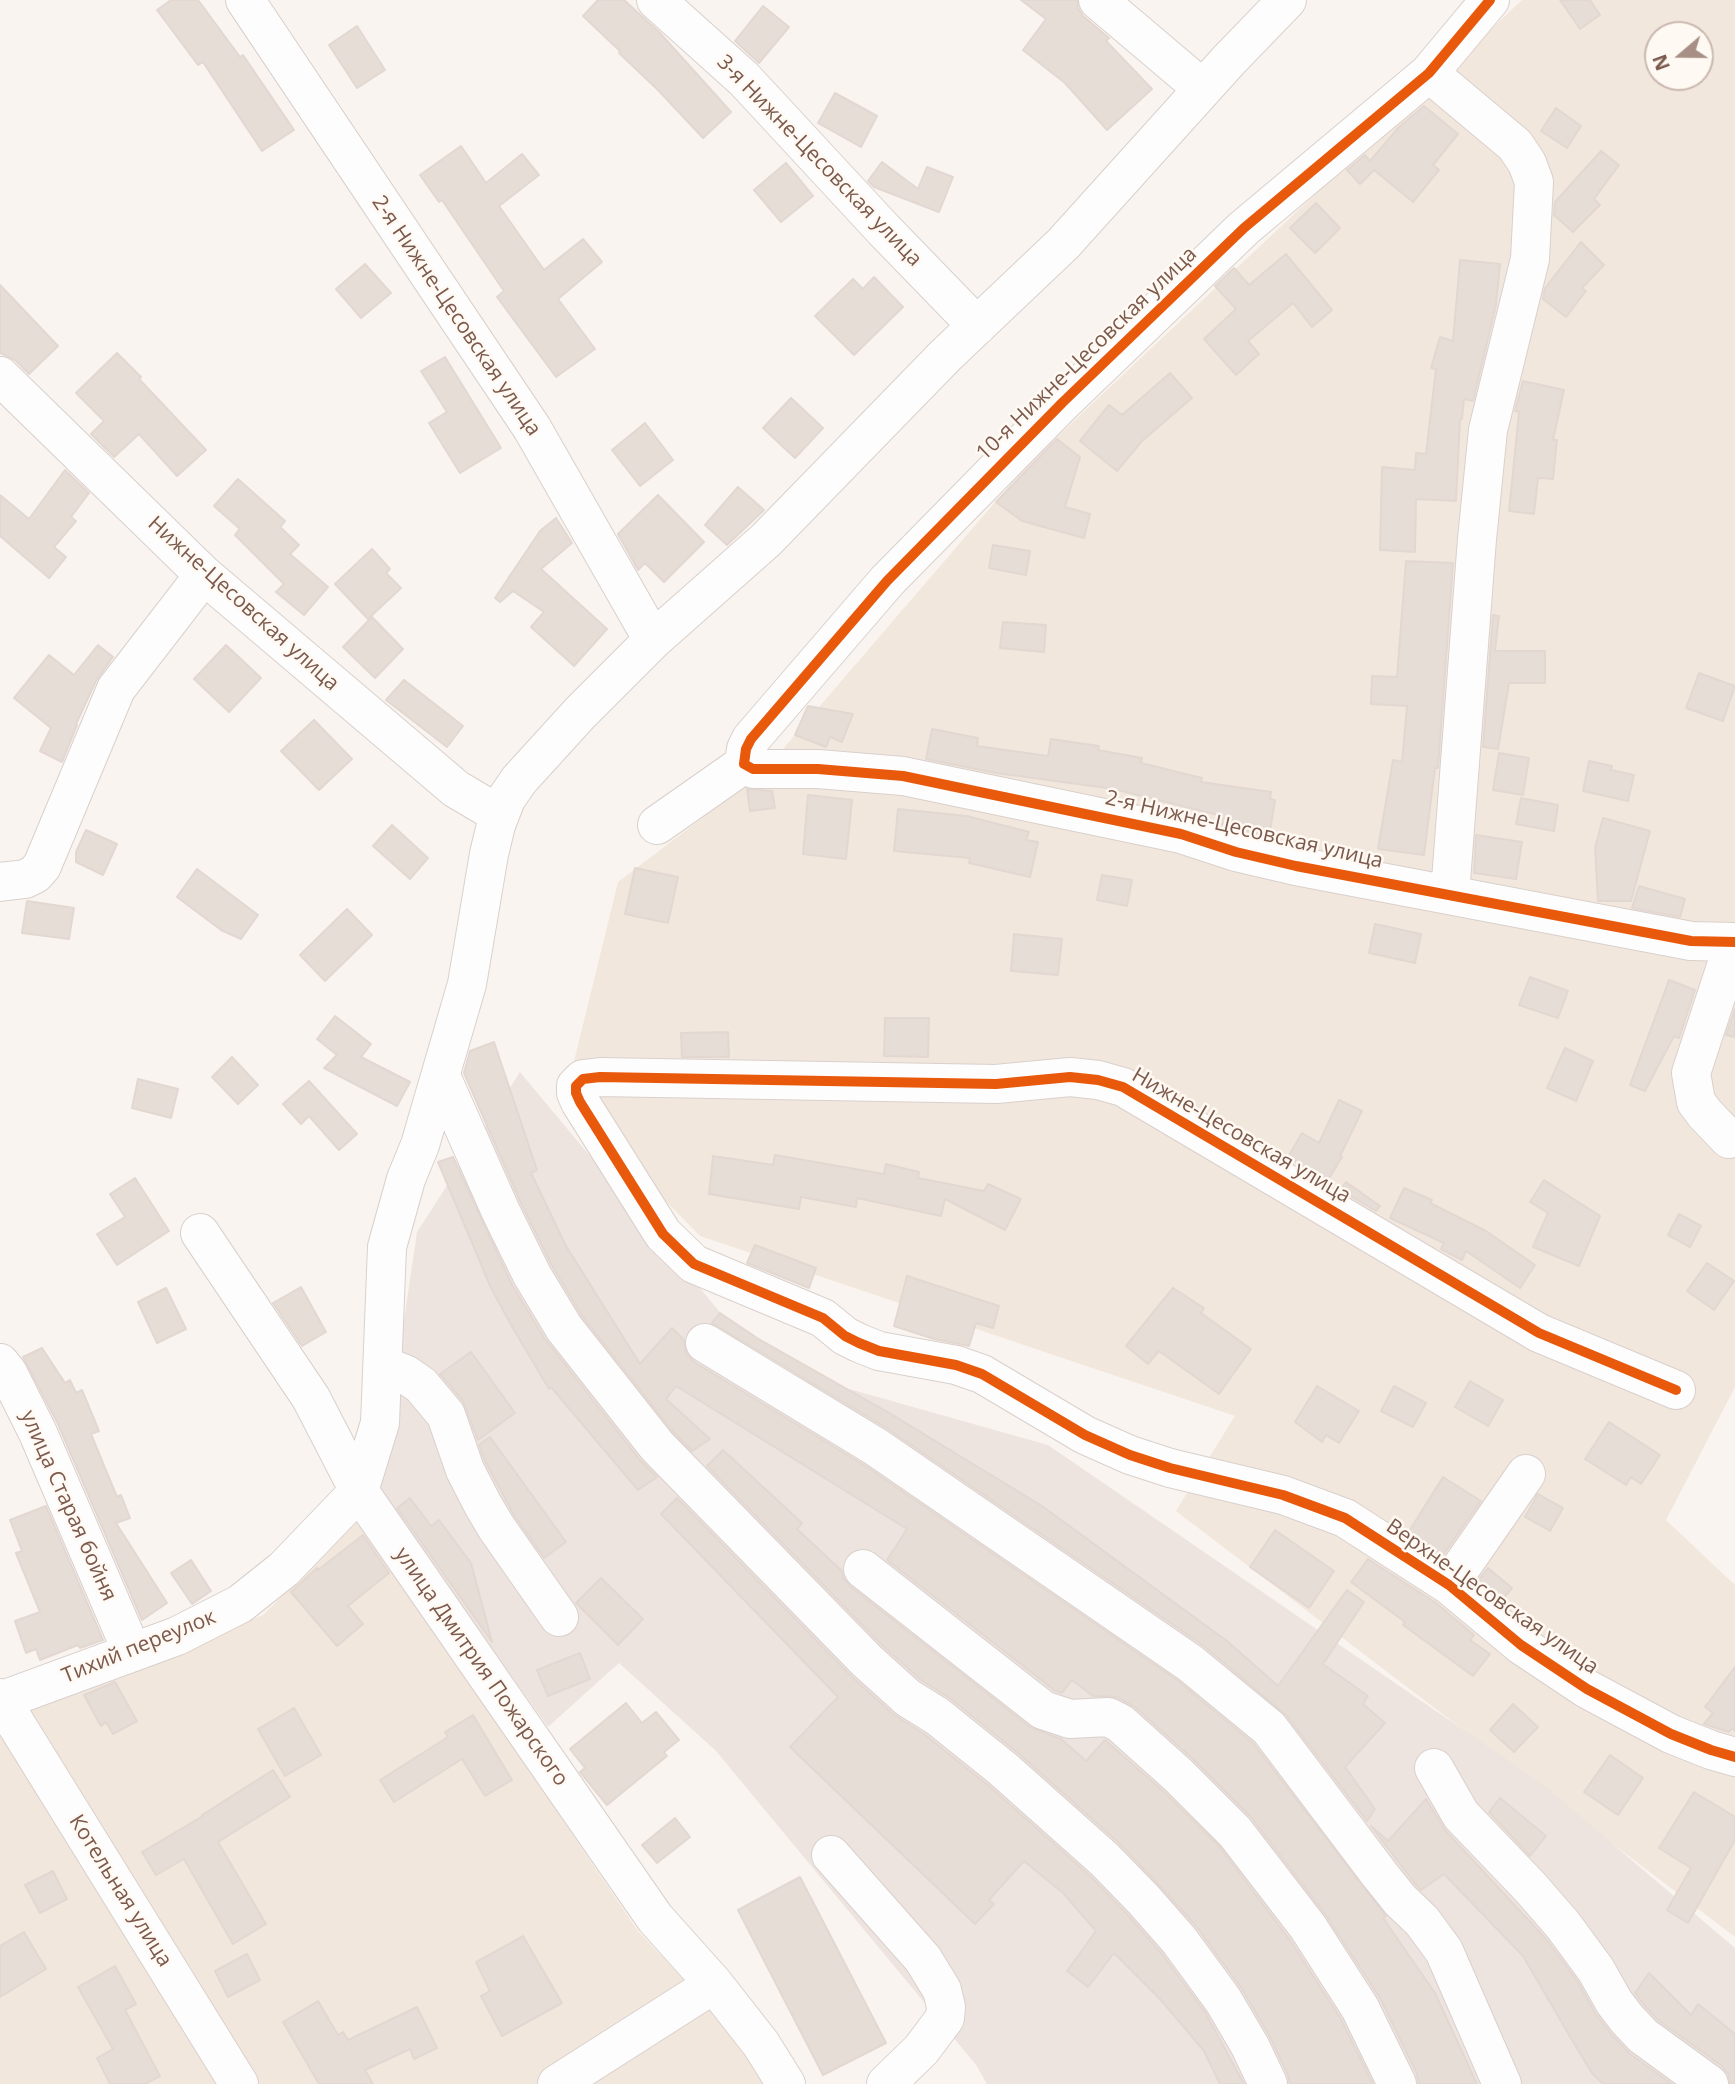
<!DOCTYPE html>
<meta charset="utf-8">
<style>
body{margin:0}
#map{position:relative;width:1735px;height:2084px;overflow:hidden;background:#f9f4ef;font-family:"Open Sans",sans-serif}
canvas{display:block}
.north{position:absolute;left:1644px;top:21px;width:70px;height:70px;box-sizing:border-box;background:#fff9f3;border:2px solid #cab9b0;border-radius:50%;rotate:250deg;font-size:19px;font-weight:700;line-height:28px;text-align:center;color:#7b594c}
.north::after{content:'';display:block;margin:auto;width:24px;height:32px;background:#a78f85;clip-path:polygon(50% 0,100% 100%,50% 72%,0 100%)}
</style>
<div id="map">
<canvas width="1735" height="2084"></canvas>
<div class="north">N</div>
</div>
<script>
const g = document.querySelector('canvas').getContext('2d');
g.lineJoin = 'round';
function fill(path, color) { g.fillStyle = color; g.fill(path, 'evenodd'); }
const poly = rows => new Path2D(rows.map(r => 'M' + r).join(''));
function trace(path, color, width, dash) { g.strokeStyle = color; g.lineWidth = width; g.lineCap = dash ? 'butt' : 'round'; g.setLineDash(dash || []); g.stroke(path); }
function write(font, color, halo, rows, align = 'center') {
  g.font = font + ' "Open Sans",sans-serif'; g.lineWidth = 5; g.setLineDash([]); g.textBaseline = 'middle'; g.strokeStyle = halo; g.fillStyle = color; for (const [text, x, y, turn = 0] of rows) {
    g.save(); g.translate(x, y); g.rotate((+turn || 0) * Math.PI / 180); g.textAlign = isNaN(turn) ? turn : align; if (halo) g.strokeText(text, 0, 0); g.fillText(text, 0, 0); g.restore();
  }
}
fill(poly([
 [1522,0,1735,0,1735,1387,1666,1520,1735,1585,1735,1937,1176,1511,1235,1416,700,1236,565,1098,618,882,764,771,1027,465],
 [1658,35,1700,35,1700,77,1658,77],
 [359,1520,638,1931,721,2019,764,2084,0,2084,0,1716,263,1615]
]), '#f2e7dd');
fill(poly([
 [520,1072,764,1365,1048,1445,1541,1783,1735,1948,1735,2084,987,2084,976,2065,716,1751,619,1663,548,1727,379,1489,417,1232]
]), '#ede4e0');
const building = poly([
 [171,0,198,0,240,57,243,55,294,130,262,151,203,62,198,65,157,10,171,0],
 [598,0,624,0,659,32,731,112,703,138,658,90,619,53,620,51,583,16,598,0],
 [1021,0,1077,0,1078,8,1083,16,1109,38,1106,41,1152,89,1107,130,1065,83,1023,50,1046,19,1021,0],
 [1560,0,1590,0,1600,15,1580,29,1560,0],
 [763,6,789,27,759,63,735,41,763,6],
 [357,26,385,70,357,88,329,45,357,26],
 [835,93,877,116,861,147,818,123,835,93],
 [1424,106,1458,134,1433,165,1439,170,1413,202,1374,170,1360,184,1347,170,1365,155,1370,161,1399,127,1424,106],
 [1556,108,1581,126,1567,148,1541,131,1556,108],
 [461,146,486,183,522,154,539,175,499,206,544,270,583,239,602,262,558,299,595,349,556,377,497,297,504,291,442,200,439,202,420,175,461,146],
 [1601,151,1619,165,1594,199,1600,205,1573,232,1554,215,1555,202,1601,151],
 [882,162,918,189,927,167,953,177,939,212,874,187,868,181,882,162],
 [786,163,813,196,781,222,754,190,786,163],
 [1316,203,1340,228,1315,253,1290,228,1316,203],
 [1581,242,1604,265,1582,288,1586,291,1566,317,1543,299,1545,288,1581,242],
 [1286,254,1332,310,1312,327,1293,303,1248,341,1259,354,1236,375,1204,339,1236,309,1215,286,1234,268,1249,285,1286,254],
 [1460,260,1500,264,1496,305,1473,401,1464,399,1462,419,1460,419,1456,501,1416,499,1415,552,1380,550,1382,467,1415,470,1416,453,1426,454,1436,369,1431,368,1440,337,1453,341,1460,260],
 [365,264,391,293,361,318,336,289,365,264],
 [874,277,903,307,854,355,815,316,853,279,863,289,874,277],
 [0,285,58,346,29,374,15,360,0,353,0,285],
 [117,353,141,377,139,379,206,450,177,476,139,434,114,457,91,434,104,421,76,393,117,353],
 [445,357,501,448,460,473,429,423,447,412,421,371,445,357],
 [1170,373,1192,398,1142,441,1117,471,1080,441,1109,405,1122,415,1170,373],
 [1523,381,1564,390,1553,440,1557,440,1553,479,1538,478,1534,514,1509,511,1519,412,1515,411,1523,381],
 [791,398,823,428,795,458,763,428,791,398],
 [645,423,673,460,640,486,612,450,645,423],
 [1057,439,1080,457,1065,507,1090,514,1084,538,1022,521,996,502,1057,439],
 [65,470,89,493,71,517,76,521,54,547,66,557,49,578,0,536,0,495,29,519,65,470],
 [238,479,285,521,280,527,299,545,290,554,328,587,304,615,276,592,284,584,235,535,240,529,214,506,238,479],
 [738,487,764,510,727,545,705,525,738,487],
 [658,495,704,542,664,582,645,563,638,570,618,534,658,495],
 [556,518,572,543,541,569,607,629,574,666,531,627,544,612,513,591,500,602,495,598,540,531,556,518],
 [993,545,1030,551,1026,575,989,568,993,545],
 [372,549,390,569,386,573,401,588,368,619,335,584,372,549],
 [1406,561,1453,563,1438,768,1435,768,1424,855,1378,849,1393,760,1402,762,1407,706,1371,704,1372,676,1397,677,1406,561],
 [1493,615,1499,616,1495,651,1545,651,1545,683,1509,683,1498,749,1483,747,1493,615],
 [372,617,403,649,375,678,343,647,372,617],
 [1003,622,1046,625,1044,652,1000,648,1003,622],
 [98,645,113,657,96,681,76,724,77,725,62,762,40,751,51,728,14,698,49,655,74,675,98,645],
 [226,645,261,678,229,712,194,679,226,645],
 [1699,673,1735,686,1723,721,1686,708,1699,673],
 [404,680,463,726,447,747,386,700,404,680],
 [808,706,853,714,842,742,830,737,826,747,795,735,808,706],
 [314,720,352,759,319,790,281,751,314,720],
 [932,729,978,738,977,746,1048,756,1051,739,1099,746,1098,750,1142,758,1141,763,1202,778,1201,782,1271,792,1270,799,1275,800,1269,837,1221,824,1222,816,1114,789,996,773,926,759,932,729],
 [1499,753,1529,758,1523,795,1493,790,1499,753],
 [1589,761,1612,766,1611,770,1634,775,1628,801,1583,791,1589,761],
 [747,789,772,791,775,808,750,811,747,789],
 [808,795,852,800,846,859,803,854,808,795],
 [1521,798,1558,805,1554,831,1516,824,1521,798],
 [898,809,967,816,1029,832,1026,840,1038,842,1030,877,969,863,970,858,894,851,898,809],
 [1603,818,1650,831,1631,901,1598,901,1595,848,1603,818],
 [392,825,428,858,410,879,373,846,392,825],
 [86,830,117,844,103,875,76,862,76,852,86,830],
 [1476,835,1522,842,1516,879,1474,873,1476,835],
 [635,868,678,877,668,923,625,914,635,868],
 [197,869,258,915,241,939,221,930,177,897,197,869],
 [1102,875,1132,880,1127,906,1097,900,1102,875],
 [1639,886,1685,899,1680,917,1632,908,1639,886],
 [27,901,74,908,69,939,22,933,27,901],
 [347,909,372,935,325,981,300,955,347,909],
 [1375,924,1421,934,1415,963,1369,953,1375,924],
 [1014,934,1062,939,1058,975,1011,971,1014,934],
 [1530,977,1568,991,1558,1018,1519,1005,1530,977],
 [1669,980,1695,990,1679,1038,1674,1036,1645,1091,1630,1085,1669,980],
 [1735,1009,1735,1037,1726,1035,1735,1009],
 [335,1016,371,1044,361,1057,410,1082,397,1106,324,1068,337,1055,317,1039,335,1016],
 [885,1018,929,1018,928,1057,884,1056,885,1018],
 [728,1032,729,1057,682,1057,681,1033,728,1032],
 [494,1042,537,1170,531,1173,566,1246,640,1364,672,1328,684,1340,686,1353,694,1362,864,1465,1177,1680,1253,1743,1386,1916,1383,1918,1435,1993,1477,2084,1419,2084,1417,2074,1380,1998,1325,1914,1251,1817,1193,1759,1135,1707,1117,1697,1093,1696,1072,1680,1062,1693,1054,1690,887,1560,907,1529,676,1386,666,1399,710,1439,692,1451,673,1432,582,1316,551,1264,521,1203,464,1073,470,1051,494,1042],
 [1565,1048,1593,1061,1576,1101,1547,1088,1565,1048],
 [232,1057,258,1085,238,1104,212,1077,232,1057],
 [138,1079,178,1089,171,1118,132,1108,138,1079],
 [309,1081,357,1134,339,1150,309,1116,301,1124,283,1104,309,1081],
 [1339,1100,1362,1111,1340,1156,1342,1157,1328,1180,1288,1157,1302,1133,1319,1143,1339,1100],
 [775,1155,884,1174,886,1164,919,1172,918,1178,984,1191,988,1184,1021,1199,1005,1230,945,1199,941,1216,857,1198,856,1207,801,1197,799,1209,709,1194,713,1156,773,1165,775,1155],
 [453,1157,512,1285,545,1339,640,1460,657,1477,638,1490,551,1387,549,1389,510,1323,491,1288,438,1162,453,1157],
 [135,1178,169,1231,117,1265,97,1234,125,1217,110,1194,135,1178],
 [1544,1180,1600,1216,1579,1266,1533,1247,1548,1213,1530,1202,1544,1180],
 [1346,1182,1380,1206,1376,1211,1340,1190,1346,1182],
 [1404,1188,1432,1200,1430,1203,1486,1231,1535,1265,1520,1288,1466,1251,1462,1260,1441,1249,1444,1243,1390,1218,1404,1188],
 [1679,1214,1701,1226,1690,1247,1668,1235,1679,1214],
 [755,1245,816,1268,809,1288,747,1263,755,1245],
 [1707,1263,1734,1281,1714,1310,1687,1291,1707,1263],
 [907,1276,999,1306,993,1328,976,1323,969,1346,934,1339,894,1326,907,1276],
 [301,1287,326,1332,302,1346,273,1303,301,1287],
 [166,1288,186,1329,157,1343,138,1302,166,1288],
 [1173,1288,1204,1308,1201,1313,1251,1349,1219,1394,1159,1351,1148,1364,1126,1346,1173,1288],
 [720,1313,757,1338,891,1414,1042,1506,1227,1641,1278,1686,1347,1590,1364,1602,1323,1664,1368,1696,1363,1704,1385,1723,1345,1767,1375,1809,1367,1821,1286,1715,1204,1646,888,1429,712,1323,720,1313],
 [42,1348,65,1383,70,1380,76,1393,82,1390,99,1431,91,1434,117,1497,121,1495,130,1518,116,1523,167,1603,142,1620,58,1424,23,1357,42,1348],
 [471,1352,515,1413,478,1440,463,1401,440,1374,471,1352],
 [1470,1381,1503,1400,1488,1426,1455,1407,1470,1381],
 [1317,1386,1359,1411,1339,1443,1326,1435,1322,1442,1295,1422,1317,1386],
 [1394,1386,1426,1403,1413,1427,1381,1411,1394,1386],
 [1609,1422,1660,1455,1641,1484,1631,1477,1626,1485,1585,1459,1609,1422],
 [490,1437,566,1542,544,1558,514,1515,485,1461,479,1445,490,1437],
 [723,1450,802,1523,797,1529,842,1571,843,1578,850,1586,1030,1727,1061,1739,1086,1761,1105,1740,1163,1791,1219,1846,1290,1940,1341,2019,1373,2084,1290,2084,1288,2075,1270,2037,1242,1989,1196,1926,1159,1885,1119,1843,1018,1753,951,1699,921,1680,882,1645,707,1466,723,1450],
 [1443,1477,1481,1501,1443,1555,1408,1533,1443,1477],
 [1538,1494,1563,1508,1550,1531,1525,1517,1538,1494],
 [410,1498,431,1526,439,1520,471,1563,492,1642,397,1508,410,1498],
 [677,1498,852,1677,893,1714,924,1734,989,1786,1089,1875,1127,1914,1162,1954,1205,2012,1244,2084,1220,2084,1204,2051,1160,1999,1114,1953,1088,1987,1067,1971,1096,1931,1063,1893,1024,1861,989,1900,994,1904,975,1924,790,1747,838,1697,661,1514,677,1498],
 [46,1506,103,1640,80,1648,78,1645,40,1660,36,1649,26,1653,15,1621,40,1612,16,1553,22,1551,10,1520,46,1506],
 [1275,1530,1334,1571,1309,1608,1250,1567,1275,1530],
 [363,1535,389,1573,348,1606,363,1624,337,1646,291,1592,317,1568,318,1570,363,1535],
 [1368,1559,1436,1603,1474,1635,1470,1640,1490,1654,1473,1676,1403,1625,1405,1622,1351,1582,1368,1559],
 [191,1560,211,1591,192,1604,171,1573,191,1560],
 [1488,1568,1512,1588,1502,1600,1478,1581,1488,1568],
 [601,1578,643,1619,618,1645,576,1603,601,1578],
 [580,1653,590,1679,548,1696,537,1670,580,1653],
 [1735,1667,1735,1731,1732,1728,1729,1732,1704,1724,1713,1713,1705,1707,1735,1667],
 [115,1682,137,1721,113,1734,106,1722,101,1726,84,1695,115,1682],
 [626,1703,642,1723,656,1712,679,1740,664,1752,667,1756,607,1805,580,1772,585,1768,570,1749,626,1703],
 [1513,1704,1538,1727,1514,1752,1490,1730,1513,1704],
 [294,1708,321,1755,285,1776,258,1729,294,1708],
 [473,1715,512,1780,485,1796,462,1759,394,1802,380,1780,448,1737,445,1732,473,1715],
 [1610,1755,1643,1778,1618,1815,1584,1792,1610,1755],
 [273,1770,290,1797,218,1842,266,1924,233,1944,184,1859,156,1875,142,1852,203,1816,202,1815,273,1770],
 [1694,1792,1735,1817,1735,1840,1688,1923,1667,1910,1691,1868,1659,1848,1694,1792],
 [1500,1798,1546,1836,1530,1856,1489,1812,1500,1798],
 [1426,1799,1445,1830,1546,1939,1578,1982,1595,2013,1611,2034,1630,2054,1672,2084,1603,2084,1592,2073,1572,2040,1523,1956,1444,1874,1421,1890,1416,1885,1371,1826,1388,1841,1426,1799],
 [675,1818,690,1837,657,1863,642,1845,675,1818],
 [53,1871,67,1899,40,1913,25,1885,53,1871],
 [800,1877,886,2043,823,2075,738,1910,800,1877],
 [24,1932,46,1969,0,1997,0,1946,24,1932],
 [523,1936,562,2003,502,2036,481,1996,490,1991,476,1962,523,1936],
 [247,1954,260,1980,228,1997,215,1971,247,1954],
 [115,1966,136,2004,125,2010,160,2076,145,2084,110,2084,97,2058,113,2049,78,1987,115,1966],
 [1649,1973,1691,2015,1698,2004,1735,2034,1735,2084,1730,2084,1729,2075,1722,2066,1658,2020,1644,2005,1635,1993,1649,1973],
 [318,2001,338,2035,343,2032,348,2040,417,2007,437,2048,414,2059,410,2049,365,2070,373,2084,319,2084,283,2022,318,2001]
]);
fill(building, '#e6ddd6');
trace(building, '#e3d7d1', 2);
const minor = poly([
 [245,0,532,428,653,640],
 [656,0,744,79,883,229,977,326],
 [1098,0,1203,89],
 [1429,73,1515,145,1527,163,1534,182,1530,259,1488,430,1477,539,1450,894],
 [0,376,204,575,456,789,500,815],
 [744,764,746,749,751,739,887,581,1063,402,1244,228,1429,73,1490,0],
 [744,764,753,769,818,769,903,776,1181,834,1236,852,1296,866,1691,941,1735,942],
 [657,825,744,764],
 [0,882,25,879,35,874,42,866,116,689,204,575],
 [441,1076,501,1212,532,1275,564,1328,657,1446,867,1661,908,1698,937,1716,1003,1769,1104,1859,1143,1899,1179,1940,1223,2000,1250,2046,1268,2084],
 [1729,1139,1705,1114,1696,1102,1691,1073,1734,942],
 [200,1233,311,1398,359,1491,655,1918,714,1984,761,2044,786,2084],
 [705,1343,876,1447,1190,1663,1269,1728,1380,1875,1400,1900,1422,1921,1444,1951,1502,2084],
 [0,1363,8,1373,38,1433,132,1652],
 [384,1366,405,1374,421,1385,446,1415,465,1470,483,1505,496,1527,559,1617],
 [1676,1390,1539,1333,1123,1087,1098,1080,1070,1077,996,1084,600,1077,583,1079,576,1086,576,1093,580,1102,663,1234,694,1264,823,1318,845,1336,859,1343,879,1351,956,1365,982,1374,1085,1435,1130,1455,1170,1468,1283,1495,1345,1518,1449,1585,1521,1645,1587,1689,1671,1734,1711,1750,1735,1757],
 [863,1569,1043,1710,1070,1719,1108,1717,1120,1723,1178,1775,1235,1832,1308,1927,1360,2008,1397,2084],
 [1449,1585,1526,1474],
 [0,1698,239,2084],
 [0,1701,177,1636,240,1604,284,1569,359,1491,380,1423,387,1247,406,1179,420,1145,467,984,489,854,496,825,506,799,519,780,580,713,653,640,766,540,945,356,1063,244,1229,60,1287,0],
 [1434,1768,1461,1815,1530,1887,1563,1925,1596,1970,1614,2002,1627,2019,1643,2036,1709,2084],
 [831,1855,923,1959,942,1990,946,2007,945,2018,921,2050,886,2084],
 [557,2084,714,1984]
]);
trace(minor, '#d9d0cc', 40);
trace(minor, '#fefdfd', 38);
trace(poly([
 [1490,0,1429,73,1244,228,1063,402,887,581,751,739,746,749,744,764,753,769,818,769,903,776,1181,834,1236,852,1296,866,1691,941,1735,942],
 [1676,1390,1539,1333,1123,1087,1098,1080,1070,1077,996,1084,600,1077,583,1079,576,1086,576,1093,580,1102,663,1234,694,1264,823,1318,845,1336,859,1343,879,1351,956,1365,982,1374,1085,1435,1130,1455,1170,1468,1283,1495,1345,1518,1449,1585,1521,1645,1587,1689,1671,1734,1711,1750,1735,1757]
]), '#e8590c', 10);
write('21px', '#7b594c', '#fff9f3', [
 ["3-я Нижне-Цесовская улица",819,161,46],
 ["2-я Нижне-Цесовская улица",456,316,56],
 ["10-я Нижне-Цесовская улица",1087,354,-44],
 ["Нижне-Цесовская улица",243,604,42],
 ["2-я Нижне-Цесовская улица",1244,830,13],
 ["Нижне-Цесовская улица",1241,1136,30],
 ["улица Старая бойня",68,1506,66],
 ["Верхне-Цесовская улица",1492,1597,35],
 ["Тихий переулок",139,1647,-22],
 ["улица Дмитрия Пожарского",481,1667,55],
 ["Котельная улица",120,1891,58]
]);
</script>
